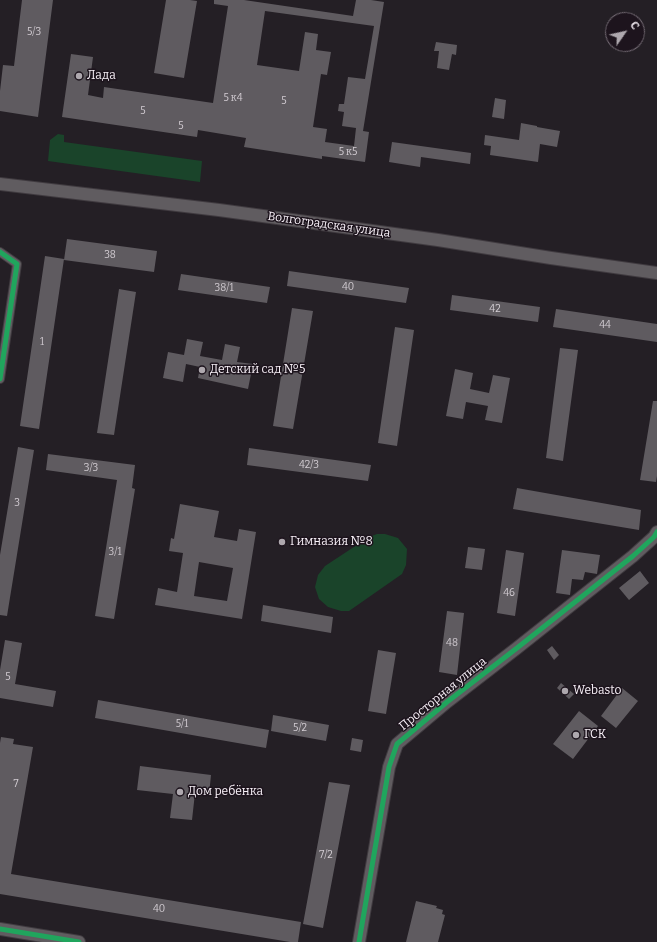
<!DOCTYPE html>
<meta charset="utf-8">
<style>
body{margin:0}
#map{position:relative;width:657px;height:942px;overflow:hidden;background:#241f25;font-family:Bitter,serif}
canvas{display:block}
.north{position:absolute;left:605px;top:12px;width:40px;height:40px;box-sizing:border-box;background:#1d141d;border:1px solid #756c75;border-radius:50%;rotate:56deg;font-size:11px;font-weight:700;line-height:16px;text-align:center;color:#f8f1f8}
.north::after{content:'';display:block;margin:auto;width:14px;height:18px;background:#aea8ae;clip-path:polygon(50% 0,100% 100%,50% 72%,0 100%)}
</style>
<div id="map">
<canvas width="657" height="942"></canvas>
<div class="north">С</div>
</div>
<script>
const g = document.querySelector('canvas').getContext('2d');
g.lineJoin = 'round';
function fill(path, color) { g.fillStyle = color; g.fill(path, 'evenodd'); }
const poly = rows => new Path2D(rows.map(r => 'M' + r).join(''));
function trace(path, color, width, dash) { g.strokeStyle = color; g.lineWidth = width; g.lineCap = dash ? 'butt' : 'round'; g.setLineDash(dash || []); g.stroke(path); }
function write(font, color, halo, rows, align = 'center') {
  g.font = font + ' Bitter,serif'; g.lineWidth = 3; g.setLineDash([]); g.textBaseline = 'middle'; g.strokeStyle = halo; g.fillStyle = color; for (const [text, x, y, turn = 0] of rows) {
    g.save(); g.translate(x, y); g.rotate((+turn || 0) * Math.PI / 180); g.textAlign = isNaN(turn) ? turn : align; if (halo) g.strokeText(text, 0, 0); g.fillText(text, 0, 0); g.restore();
  }
}
fill(poly([
 [58,134,64,135,64,142,202,161,200,182,48,161,50,140],
 [377,534,385,534,398,538,407,549,406,565,402,574,349,611,341,611,328,607,319,599,315,587,318,575,325,566,369,537]
]), '#1a442a');
fill(poly([
 [22,0,53,0,38,117,0,111,0,91,3,65,14,66],
 [166,0,190,0,197,1,184,78,154,73],
 [214,0,244,0,353,16,356,0,371,0,384,2,363,131,369,132,365,162,322,156,322,159,244,147,246,138,198,130,197,137,62,117,71,54,93,57,88,95,103,98,104,87,213,103,228,6,214,4],
 [265,11,374,26,365,79,348,77,344,104,339,104,338,111,344,112,342,126,356,128,354,146,325,142,327,129,313,127,321,74,327,75,331,52,316,50,318,34,305,32,299,71,257,65],
 [436,42,457,45,456,55,452,54,449,70,437,68,439,51,434,51],
 [495,98,506,100,504,119,492,117],
 [521,123,537,126,537,127,560,131,557,147,540,144,538,162,490,155,491,146,484,145,485,135,519,140],
 [392,142,471,153,470,164,421,157,420,167,389,162],
 [67,239,157,251,154,272,64,260],
 [45,256,64,259,39,429,20,426],
 [289,271,409,288,406,303,287,286],
 [181,274,270,287,267,303,178,290],
 [119,289,136,292,114,435,97,433],
 [452,295,540,307,538,322,450,310],
 [292,308,313,311,293,429,273,426],
 [556,309,657,324,657,342,553,327],
 [395,327,414,330,397,446,378,443],
 [187,339,203,342,200,356,222,360,225,344,240,347,237,362,253,364,248,389,198,378,200,367,186,364,183,382,163,378,168,352,184,355],
 [560,348,578,350,563,461,546,458],
 [455,369,473,373,470,389,489,393,493,375,510,378,502,423,485,420,488,406,466,402,463,419,446,416],
 [653,401,657,401,657,476,656,482,640,480],
 [18,447,34,450,7,616,0,615,0,555],
 [249,448,371,465,368,481,247,465],
 [48,454,135,465,132,488,135,489,114,619,95,616,117,480,46,470],
 [517,488,641,510,639,530,513,509],
 [180,504,219,511,214,537,237,541,239,529,256,532,242,619,155,605,158,588,177,592,183,553,169,551,171,538,174,539],
 [199,562,233,568,227,601,194,596],
 [468,547,485,549,482,570,465,568],
 [506,550,524,553,515,616,497,613],
 [562,550,600,555,597,574,585,572,583,580,572,579,570,595,556,593],
 [640,571,649,583,629,600,619,588],
 [263,605,333,617,331,633,261,621],
 [447,611,464,613,457,675,439,672],
 [5,640,22,643,15,684,56,691,53,707,0,698,0,670],
 [552,646,559,655,554,660,547,650],
 [378,650,396,653,386,714,368,711],
 [561,683,574,694,569,699,557,688],
 [622,688,638,701,616,728,601,716],
 [98,700,269,730,266,748,95,718],
 [579,711,598,726,573,759,553,744],
 [273,715,329,725,326,741,271,731],
 [1,737,14,739,13,744,33,747,11,874,301,922,298,942,290,942,0,894,0,743],
 [352,738,363,740,361,752,350,750],
 [140,766,211,775,209,795,195,793,192,820,170,818,173,794,137,790],
 [329,782,350,785,323,928,303,924],
 [416,901,437,906,436,908,443,910,442,914,445,915,438,942,406,942]
]), '#5f5b60');
const street = poly([
 [0,252,17,264,0,379]
]);
const secondary = poly([
 [0,184,219,210,438,240,551,258,657,273],
 [0,929,79,942],
 [359,942,389,767,397,744,447,702,517,648,633,556,654,537,657,532]
]);
trace(street, '#403b40', 10);
trace(secondary, '#403b40', 14);
trace(street, '#605c60', 8);
trace(secondary, '#605c60', 12);
trace(poly([
 [0,252,17,264,0,379],
 [0,929,79,942],
 [359,942,389,767,397,744,447,702,517,648,633,556,654,537,657,532]
]), '#20a55d', 5);
for (const [x, y, r, color] of [
 [79,76,4,"#aea8ae"],
 [202,370,4,"#aea8ae"],
 [282,542,4,"#aea8ae"],
 [565,691,4,"#aea8ae"],
 [576,735,4,"#aea8ae"],
 [180,792,4,"#aea8ae"]
]) { const dot = new Path2D(); dot.arc(x, y, r, 0, 2 * Math.PI); g.fillStyle = color; g.fill(dot); trace(dot, '#1d141d', 1.5); }
write('10px', '#d2ccd2', null, [
 ["5/3",34,32],
 ["5 к4",233,98],
 ["5",284,101],
 ["5",143,111],
 ["5",181,126],
 ["5 к5",348,152],
 ["38",110,255],
 ["40",348,287],
 ["38/1",224,288],
 ["42",495,309],
 ["44",605,325],
 ["1",42,342],
 ["42/3",309,465],
 ["3/3",91,468],
 ["3",17,503],
 ["3/1",115,552],
 ["46",509,593],
 ["48",452,643],
 ["5",8,677],
 ["5/1",182,724],
 ["5/2",300,728],
 ["7",16,784],
 ["7/2",326,855],
 ["40",159,909]
]);
write('12px', '#f8f1f8', '#1d141d', [
 ["Лада",87,76],
 ["Детский сад №5",210,370],
 ["Гимназия №8",290,542],
 ["Webasto",573,691],
 ["ГСК",584,735],
 ["Дом ребёнка",188,792]
], 'left');
write('12px', '#f8f1f8', '#1d141d', [
 ["Волгоградская улица",329,225,8],
 ["Просторная улица",443,694,-39]
]);
</script>
